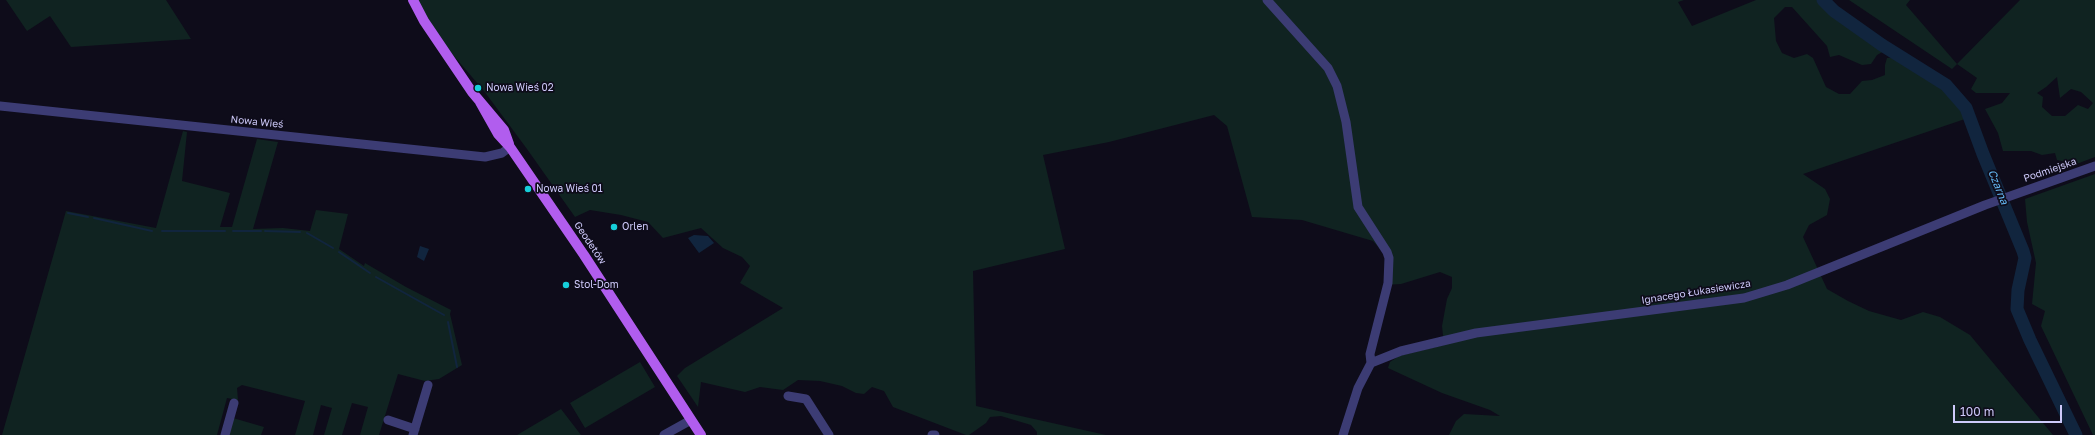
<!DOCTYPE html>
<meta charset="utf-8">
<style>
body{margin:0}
#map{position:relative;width:2095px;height:435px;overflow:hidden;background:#0e0c1a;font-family:"Golos Text",sans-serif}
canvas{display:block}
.scale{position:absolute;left:1953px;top:405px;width:109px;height:18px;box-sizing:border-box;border:2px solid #cecafa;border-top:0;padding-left:5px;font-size:12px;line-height:14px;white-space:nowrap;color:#cecafa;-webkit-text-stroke:3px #0e0c1a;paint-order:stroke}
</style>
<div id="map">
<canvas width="2095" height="435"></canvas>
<div class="scale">100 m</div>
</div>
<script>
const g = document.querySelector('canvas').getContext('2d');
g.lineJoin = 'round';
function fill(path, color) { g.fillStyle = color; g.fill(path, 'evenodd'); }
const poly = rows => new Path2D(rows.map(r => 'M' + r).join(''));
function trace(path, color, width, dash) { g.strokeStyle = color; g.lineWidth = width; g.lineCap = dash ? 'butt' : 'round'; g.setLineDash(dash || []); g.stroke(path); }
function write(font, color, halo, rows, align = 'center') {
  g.font = font + ' "Golos Text",sans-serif'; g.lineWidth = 3.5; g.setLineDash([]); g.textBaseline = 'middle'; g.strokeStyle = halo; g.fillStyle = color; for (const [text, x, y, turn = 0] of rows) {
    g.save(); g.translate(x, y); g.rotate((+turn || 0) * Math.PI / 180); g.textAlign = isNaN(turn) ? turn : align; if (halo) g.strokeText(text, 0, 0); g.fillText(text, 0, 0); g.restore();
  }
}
fill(poly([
 [6,0,166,0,191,39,71,47,50,16,27,31],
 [413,0,1684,0,1678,2,1692,26,1756,0,1818,0,1840,20,1886,50,1877,55,1871,64,1862,65,1839,55,1830,57,1827,46,1792,7,1785,7,1774,18,1776,41,1782,53,1794,58,1807,54,1813,58,1826,87,1839,94,1850,94,1862,81,1872,80,1885,75,1885,65,1887,58,1896,57,1940,85,1955,99,1965,119,1803,174,1825,189,1830,199,1827,215,1809,225,1803,237,1827,289,1848,301,1869,311,1901,320,1923,312,1940,317,1970,335,2053,435,1449,435,1456,421,1464,414,1500,416,1490,410,1442,393,1388,368,1390,362,1399,356,1444,345,1442,326,1447,299,1452,288,1452,277,1440,272,1401,284,1384,285,1385,255,1373,241,1302,220,1252,217,1227,126,1214,115,1109,142,1043,155,1065,249,973,271,976,406,1106,435,1037,435,1037,432,1031,425,1001,416,990,417,986,423,969,435,966,435,893,407,884,391,872,387,864,394,856,393,842,386,820,381,798,380,783,390,760,387,745,392,701,382,698,407,677,376,685,368,783,308,740,283,750,266,742,257,723,248,701,228,663,238,648,222,621,215,590,210,575,217,527,149,484,91,424,21],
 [1849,0,1910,0,1906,5,1957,64,2020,0,2095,0,2095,157,2066,168,2067,162,2057,160,2055,153,2042,155,2031,151,2003,151,1998,133,1985,109,2002,103,2010,93,1976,93,1971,89,1977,78,1957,64,1952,69],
 [2057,77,2060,98,2071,89,2081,92,2093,103,2088,109,2078,105,2065,116,2052,116,2042,107,2043,97,2037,93,2046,87],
 [183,131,187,132,182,181,230,193,220,227,232,227,257,139,278,142,253,229,283,228,310,231,316,210,348,214,339,249,364,266,365,263,406,287,451,310,450,314,462,365,439,379,425,381,398,374,379,435,360,435,368,407,352,403,342,435,324,435,332,408,321,405,313,435,295,435,305,401,242,385,237,388,238,400,227,398,217,435,2,435,66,211,156,228],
 [2095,174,2095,435,2093,435,2041,326,2045,311,2032,304,2036,263,2027,222,2025,199],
 [640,362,655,387,585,428,570,403],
 [561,409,581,435,517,435],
 [233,418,264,427,261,435,228,435]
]), '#102321');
fill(poly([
 [694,235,708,236,714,243,699,253,688,238],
 [420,246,429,249,424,261,417,257]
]), '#11253e');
trace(poly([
 [68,213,88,217],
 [94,218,152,231],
 [162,231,225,231],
 [233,231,261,231],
 [265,231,300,232],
 [307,233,333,248],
 [339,252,370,273],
 [376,277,444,315],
 [448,322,457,367]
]), '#11253e', 2);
trace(poly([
 [1823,0,1834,11,1882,45,1946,85,1966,108,1983,154,2023,251,2025,258,2018,290,2017,309,2030,340,2076,435]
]), '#11253e', 13);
trace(poly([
 [1267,0,1328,68,1337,86,1346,122,1358,207,1387,252,1389,258,1388,283,1370,354,1371,363],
 [0,106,485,157,502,153,510,147],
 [788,396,806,399,829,435],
 [388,420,415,429],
 [225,435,234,403],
 [413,435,428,385],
 [664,435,691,420],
 [932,435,935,435],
 [1343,435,1358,388,1371,363,1401,351,1476,333,1744,298,1787,285,1985,205,2095,166]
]), '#3c3c74', 9);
trace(poly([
 [413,0,424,21,472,92,504,130,509,144],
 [480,102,498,134,510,147,584,255,701,435]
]), '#b15dee', 10);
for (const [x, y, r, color] of [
 [478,88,4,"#16cfda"],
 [528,189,4,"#16cfda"],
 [614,227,4,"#16cfda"],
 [566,285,4,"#16cfda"]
]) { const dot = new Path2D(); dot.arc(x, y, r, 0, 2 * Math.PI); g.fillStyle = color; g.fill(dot); trace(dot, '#0e0c1a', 1.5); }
write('10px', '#cecafa', '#0e0c1a', [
 ["Nowa Wieś 02",486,88],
 ["Nowa Wieś 01",536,189],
 ["Orlen",622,227],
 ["Stol-Dom",574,285]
], 'left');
write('10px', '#cecafa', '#0e0c1a', [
 ["Nowa Wieś",257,122,6],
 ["Podmiejska",2050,170,-19],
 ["Geodetów",590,243,56],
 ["Ignacego Łukasiewicza",1696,292,-9]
]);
write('italic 11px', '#63b5ef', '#0e0c1a', [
 ["Czarna",1998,187,68]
]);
</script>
